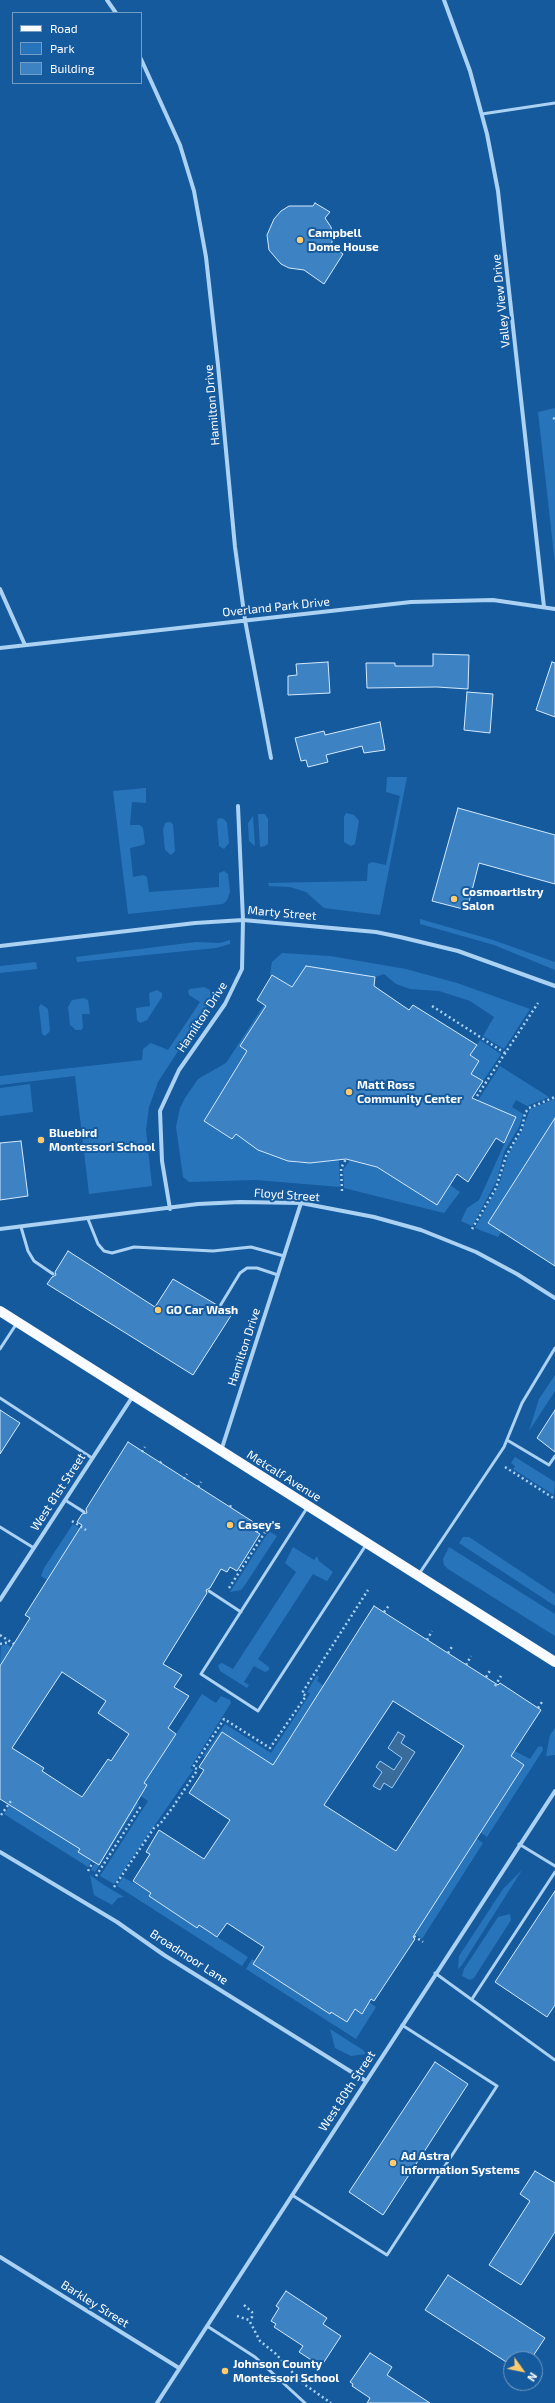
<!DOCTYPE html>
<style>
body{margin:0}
#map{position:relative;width:555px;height:2403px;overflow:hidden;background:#155a9d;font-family:"Exo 2",sans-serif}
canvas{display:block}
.legend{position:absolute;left:12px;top:12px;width:130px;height:72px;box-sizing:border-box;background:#155a9d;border:1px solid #739cc4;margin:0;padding:5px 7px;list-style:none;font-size:12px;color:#fff}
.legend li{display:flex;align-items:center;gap:8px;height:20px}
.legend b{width:20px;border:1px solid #739cc4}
.north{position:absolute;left:503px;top:2351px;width:40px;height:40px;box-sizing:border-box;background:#155a9d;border:1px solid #739cc4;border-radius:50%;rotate:123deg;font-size:11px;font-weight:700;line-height:16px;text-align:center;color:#fff}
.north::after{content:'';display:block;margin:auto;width:14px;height:18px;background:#ffcb6e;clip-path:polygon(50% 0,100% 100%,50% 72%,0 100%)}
</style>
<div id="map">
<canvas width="555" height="2403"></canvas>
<ul class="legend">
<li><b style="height:5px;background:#f8fbff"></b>Road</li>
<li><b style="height:11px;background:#2874bb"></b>Park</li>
<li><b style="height:11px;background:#3d83c4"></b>Building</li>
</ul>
<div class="north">N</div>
</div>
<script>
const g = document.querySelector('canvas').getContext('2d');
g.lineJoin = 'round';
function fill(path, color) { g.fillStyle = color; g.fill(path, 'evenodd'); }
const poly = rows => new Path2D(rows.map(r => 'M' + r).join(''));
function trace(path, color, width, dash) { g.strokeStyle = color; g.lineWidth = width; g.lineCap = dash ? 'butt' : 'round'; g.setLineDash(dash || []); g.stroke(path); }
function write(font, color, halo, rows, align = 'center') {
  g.font = font + ' "Exo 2",sans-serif'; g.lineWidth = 4; g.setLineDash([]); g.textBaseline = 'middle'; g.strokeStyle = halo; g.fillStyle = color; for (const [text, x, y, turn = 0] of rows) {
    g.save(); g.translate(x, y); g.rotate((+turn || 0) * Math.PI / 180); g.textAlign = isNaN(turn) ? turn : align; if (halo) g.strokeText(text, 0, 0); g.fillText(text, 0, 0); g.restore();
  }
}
fill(poly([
 [555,408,555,564,538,412],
 [387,777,407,777,380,915,324,908,306,892,290,887,269,886,268,883,367,881,368,864,372,862,386,865,400,796,386,792],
 [146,788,146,803,132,802,130,825,140,825,143,828,145,843,143,845,130,848,133,877,144,875,147,877,149,892,219,887,219,873,224,871,228,874,230,892,227,900,223,904,128,914,113,791],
 [346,813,354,815,359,821,355,844,351,846,344,842,344,817],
 [258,814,265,814,268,819,268,844,265,846,260,847],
 [253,816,255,846,249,841,248,823],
 [219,818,224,819,227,823,229,843,224,849,219,846,217,821],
 [170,822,173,824,175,851,171,855,165,850,163,830,165,823],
 [420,919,493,940,555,962,555,970,494,945,420,924],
 [230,940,230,944,216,948,77,962,76,957,196,942,220,943],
 [282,953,330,956,406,969,457,983,530,1009,504,1049,483,1036,494,1017,470,1001,439,991,410,989,396,984,384,974,375,977,306,967,292,987,273,975,271,977,270,974,272,962],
 [36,962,37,969,0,973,0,966],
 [204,987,210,990,211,1000,158,1082,149,1107,146,1130,152,1186,89,1194,75,1076,0,1085,0,1076,142,1060,143,1049,151,1043,168,1050,200,1002,189,995,188,991,190,989],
 [157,990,162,993,162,997,147,1020,140,1023,137,1020,136,1008,150,1006,149,993],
 [84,998,88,1000,90,1014,82,1014,83,1028,81,1030,76,1030,70,1025,68,1007,72,1000],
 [41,1004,48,1009,50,1031,45,1036,42,1034,39,1007],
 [264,1005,266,1006,240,1046,247,1051,204,1121,232,1139,237,1133,258,1150,278,1158,299,1163,339,1160,340,1187,256,1180,189,1182,183,1177,176,1127,180,1108,185,1098,198,1079,226,1063],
 [480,1040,501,1054,483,1081,471,1074,479,1061,470,1055],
 [500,1066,549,1097,527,1106,516,1100,512,1107,523,1114,519,1127,504,1152,497,1180,472,1226,461,1221,467,1208,479,1200,516,1118,477,1102],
 [30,1084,33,1112,0,1116,0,1088],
 [555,1099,555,1118,488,1223,502,1231,498,1237,475,1228,499,1185,508,1155,522,1131,530,1109],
 [350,1160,377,1167,437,1205,450,1185,460,1192,444,1213,344,1188,343,1170],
 [555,1375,555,1391,529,1431,539,1399],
 [515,1457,555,1482,554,1495,513,1469,515,1466,511,1463],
 [73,1524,85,1532,72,1541,47,1580,41,1576,44,1568],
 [269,1531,277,1536,245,1585,241,1590,230,1592],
 [463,1537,469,1537,555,1594,555,1606,459,1543],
 [293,1547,314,1560,317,1556,319,1561,333,1572,327,1581,313,1574,258,1659,269,1667,269,1670,265,1672,254,1666,244,1682,249,1685,247,1688,220,1671,218,1665,222,1663,233,1669,296,1572,285,1563],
 [449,1547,555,1614,555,1636,448,1569,444,1565,443,1559],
 [7,1644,12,1648,0,1666,1,1646],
 [317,1675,319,1677,317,1681,324,1686,276,1771,270,1763,222,1732,205,1757,203,1756,225,1724,271,1753,310,1694,307,1692],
 [202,1694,216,1703,221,1696,230,1700,231,1703,190,1768,193,1770,114,1884,100,1876,148,1801,141,1796,147,1785,144,1783],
 [555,1728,555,1755,546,1756,550,1735],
 [542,1746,543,1750,487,1837,480,1832,524,1765,508,1754,511,1749,530,1759,538,1747],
 [12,1802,25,1814,80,1849,78,1852,91,1861,88,1867,4,1814],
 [136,1802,139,1803,95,1872,91,1870,95,1863,99,1865],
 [476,1838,483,1843,422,1939,415,1934],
 [522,1870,462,1965,458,1969,459,1956,503,1889],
 [90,1875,101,1883,124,1897,118,1898,112,1905,94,1895],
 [123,1877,151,1893,149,1896,197,1928,199,1925,248,1957,242,1966,117,1886],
 [510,1914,511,1920,474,1978,470,1980,462,1976,464,1969,498,1917],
 [252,1959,255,1961,253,1964,330,2013,331,2012,347,2022,355,2009,362,2014,369,2002,376,2007,356,2039,246,1969],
 [330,2029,363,2050,366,2054,351,2056,335,2048]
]), '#2874bb');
const water = poly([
 [398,1732,405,1736,401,1743,415,1752,392,1788,384,1783,380,1790,373,1786,382,1772,376,1767,380,1761,394,1770,402,1758,388,1748,398,1732]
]);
fill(water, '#396b9b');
trace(water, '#9ecdf6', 1);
const building = poly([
 [315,203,330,212,325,218,331,227,333,237,331,246,343,254,324,284,304,270,289,268,281,264,269,250,267,235,274,219,281,211,289,206,313,206,315,203],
 [433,654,469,655,468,689,437,687,367,688,366,663,395,663,395,666,433,666,433,654],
 [328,662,330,693,288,695,288,676,297,675,296,664,328,662],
 [552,662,555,663,555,717,536,710,552,662],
 [467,692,493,694,490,733,464,730,467,692],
 [380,722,385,750,364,753,362,746,326,755,328,762,308,767,306,760,301,761,295,738,324,731,325,735,380,722],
 [458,808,555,835,555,884,479,863,467,910,432,901,458,808],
 [306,966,375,977,374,986,409,1010,413,1005,477,1045,470,1055,479,1061,471,1074,483,1081,472,1098,516,1117,504,1143,496,1138,468,1182,457,1174,437,1205,377,1167,346,1159,310,1163,288,1161,258,1150,236,1134,232,1139,204,1121,247,1051,240,1046,266,1006,257,1000,272,975,292,987,306,966],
 [555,1118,555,1266,488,1223,555,1118],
 [21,1141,28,1196,0,1200,0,1143,21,1141],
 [68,1251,155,1307,173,1279,217,1305,219,1309,222,1308,232,1314,193,1375,47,1284,52,1277,56,1275,55,1272,68,1251],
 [0,1410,20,1423,0,1454,0,1410],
 [555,1410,555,1452,537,1438,555,1410],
 [128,1442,255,1523,252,1529,260,1534,237,1571,230,1567,227,1572,221,1569,210,1588,206,1590,207,1593,163,1664,182,1675,174,1687,189,1696,168,1728,176,1734,144,1783,147,1785,99,1865,78,1852,80,1849,0,1799,0,1666,30,1618,25,1615,82,1525,77,1522,82,1514,87,1513,86,1509,128,1442],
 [62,1672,106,1701,98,1713,129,1734,111,1761,108,1759,82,1797,42,1771,44,1768,12,1748,62,1672],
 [374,1606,498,1685,500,1683,541,1710,511,1756,524,1765,413,1937,415,1939,374,2001,371,1999,362,2014,355,2009,347,2022,331,2012,330,2014,253,1964,264,1947,227,1923,217,1937,199,1925,197,1928,149,1896,151,1893,133,1881,150,1854,146,1852,159,1830,204,1859,230,1820,189,1793,204,1770,199,1767,222,1732,273,1765,374,1606],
 [393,1701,464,1746,396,1851,324,1805,393,1701],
 [555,1891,555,2005,547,2017,495,1982,555,1891],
 [435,2062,468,2084,383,2215,349,2192,435,2062],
 [535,2171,555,2183,555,2232,521,2285,489,2265,530,2201,520,2194,535,2171],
 [448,2275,545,2338,531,2359,511,2359,511,2365,425,2310,448,2275],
 [286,2291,327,2318,323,2324,341,2336,322,2365,320,2363,319,2365,299,2352,303,2346,274,2327,276,2324,271,2321,279,2308,276,2306,286,2291],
 [370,2353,392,2367,387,2375,430,2403,367,2403,370,2398,352,2386,353,2384,350,2382,370,2353]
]);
fill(building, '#3d83c4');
trace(building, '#d4e9fd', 1);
trace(poly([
 [553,418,555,419],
 [432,1006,505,1053],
 [477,1096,538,1003],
 [342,1191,341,1168,346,1159],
 [472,1229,496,1188,506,1156,522,1128,525,1113,529,1108,555,1097],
 [142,1452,145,1447],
 [160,1463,163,1459],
 [505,1467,555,1499],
 [184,1479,187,1474],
 [198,1487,201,1482],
 [230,1507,232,1503],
 [72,1521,86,1530],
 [256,1532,262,1522],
 [229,1588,269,1526],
 [384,1612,390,1604],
 [0,1635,14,1644],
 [427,1640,432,1631],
 [0,1644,9,1642],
 [448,1653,453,1645],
 [466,1665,471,1656],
 [486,1677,491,1669],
 [495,1686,501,1676],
 [538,1708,542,1702],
 [1,1815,11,1801],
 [88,1871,93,1862],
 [96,1876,141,1806],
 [114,1887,154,1828,160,1824,173,1807,196,1772,197,1769,193,1767,224,1719,270,1748,306,1696,302,1693,368,1590],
 [414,1936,423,1942],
 [244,2305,252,2312,252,2317,249,2320],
 [237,2316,249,2320,260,2341,276,2354,301,2382,331,2403]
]), '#abd1f3', 2.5, [2, 3]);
trace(poly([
 [482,114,555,103],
 [88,1219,98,1244,104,1251,112,1253,134,1247,213,1251,251,1247,284,1256],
 [21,1227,28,1251,34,1261,53,1274],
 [220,1306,240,1273,247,1268,257,1268,278,1275],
 [0,1349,17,1323],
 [0,1398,92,1458],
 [507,1440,549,1465,555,1456],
 [65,1500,84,1512],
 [307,1508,201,1674,258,1711,366,1545],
 [0,1527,34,1548],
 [419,1574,504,1447,522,1403,555,1348],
 [209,1591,241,1612],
 [519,1844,555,1866],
 [435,1973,555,2060],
 [472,1999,555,1872],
 [292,2195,387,2255,497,2086,402,2025],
 [207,2326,255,2357,305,2403]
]), '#abd1f3', 3);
trace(poly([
 [107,0,116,13],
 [444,0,470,71,487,134,498,191,544,607],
 [141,59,180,145,194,191,206,257,218,365,235,547,245,620,271,758],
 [0,589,25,645],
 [0,648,411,602,493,600,555,609],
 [0,946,195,923,243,920,376,932,400,937,458,951,555,986],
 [170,1209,162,1161,160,1111,179,1070,225,1004,242,969,243,920,238,806],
 [0,1229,198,1204,240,1202,301,1203,374,1217,421,1230,476,1252,517,1274,555,1298],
 [221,1451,301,1203],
 [0,1600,133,1396],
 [0,1852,117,1922,164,1955,366,2081],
 [0,2257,179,2368],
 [157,2403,555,1791]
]), '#abd1f3', 4);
trace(poly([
 [0,1311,555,1662]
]), '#f8fbff', 10);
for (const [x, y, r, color] of [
 [300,240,4,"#ffcb6e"],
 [454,899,4,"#ffcb6e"],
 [349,1092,4,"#ffcb6e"],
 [41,1140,4,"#ffcb6e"],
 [158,1310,4,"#ffcb6e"],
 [230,1525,4,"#ffcb6e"],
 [393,2163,4,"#ffcb6e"],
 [225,2371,4,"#ffcb6e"]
]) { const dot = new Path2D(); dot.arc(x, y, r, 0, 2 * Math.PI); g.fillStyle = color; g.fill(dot); trace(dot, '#155a9d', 1.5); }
write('bold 12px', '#fff', '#155a9d', [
 ["Campbell",308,233],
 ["Dome House",308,247],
 ["Cosmoartistry",462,892],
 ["Salon",462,906],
 ["Matt Ross",357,1085],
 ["Community Center",357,1099],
 ["Bluebird",49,1133],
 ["Montessori School",49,1147],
 ["GO Car Wash",166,1310],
 ["Casey's",238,1525],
 ["Ad Astra",401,2156],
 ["Information Systems",401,2170],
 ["Johnson County",233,2364],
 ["Montessori School",233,2378]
], 'left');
write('12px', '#fff', '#155a9d', [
 ["Valley View Drive",501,301,-96],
 ["Hamilton Drive",212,405,-95],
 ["Overland Park Drive",276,607,-6],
 ["Marty Street",282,913,5],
 ["Hamilton Drive",202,1017,-57],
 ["Floyd Street",287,1195,4],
 ["Hamilton Drive",244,1347,-72],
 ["Metcalf Avenue",284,1476,32],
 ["West 81st Street",58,1492,-57],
 ["Broadmoor Lane",189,1957,33],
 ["West 80th Street",347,2091,-57],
 ["Barkley Street",95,2304,32]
]);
</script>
